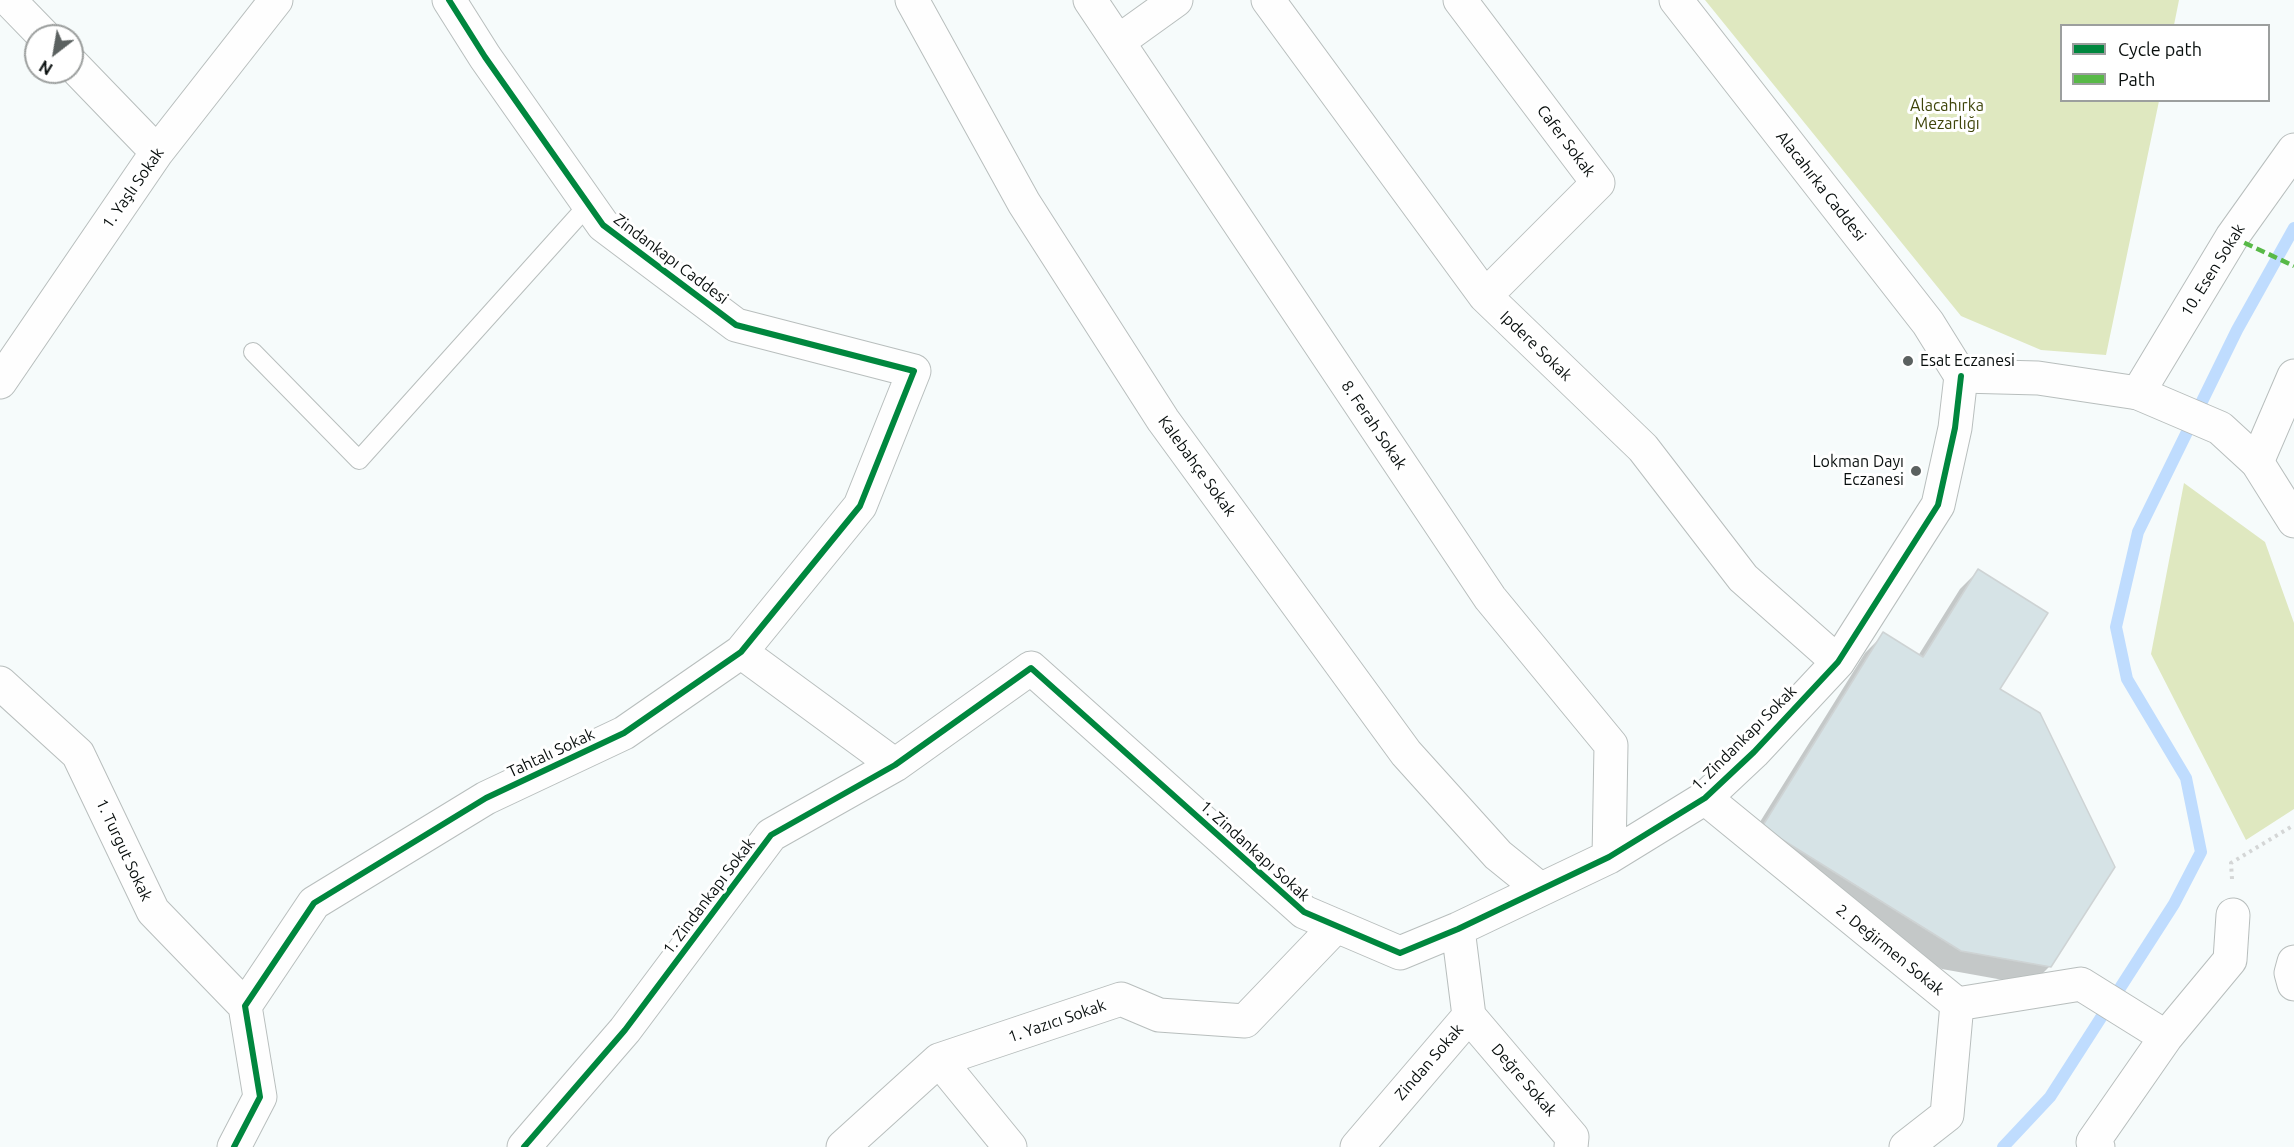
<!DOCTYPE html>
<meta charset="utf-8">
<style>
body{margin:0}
#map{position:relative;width:2294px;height:1147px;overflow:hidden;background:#f6fbfb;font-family:Ubuntu,sans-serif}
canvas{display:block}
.legend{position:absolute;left:2060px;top:24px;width:210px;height:78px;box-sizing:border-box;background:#fff;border:2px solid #9c9f9e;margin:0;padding:8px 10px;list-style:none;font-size:18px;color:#080e0d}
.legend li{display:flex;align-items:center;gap:12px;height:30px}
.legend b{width:30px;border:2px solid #9c9f9e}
.north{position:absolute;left:24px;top:24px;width:60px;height:60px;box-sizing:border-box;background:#fff;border:2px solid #9c9f9e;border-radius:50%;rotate:211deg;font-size:16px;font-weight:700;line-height:24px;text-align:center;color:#080e0d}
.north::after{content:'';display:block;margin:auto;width:21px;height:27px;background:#5b6160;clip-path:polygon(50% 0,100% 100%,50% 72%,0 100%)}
</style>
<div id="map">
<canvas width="2294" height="1147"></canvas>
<ul class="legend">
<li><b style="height:8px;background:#00873e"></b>Cycle path</li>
<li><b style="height:8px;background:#58b947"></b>Path</li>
</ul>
<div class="north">N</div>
</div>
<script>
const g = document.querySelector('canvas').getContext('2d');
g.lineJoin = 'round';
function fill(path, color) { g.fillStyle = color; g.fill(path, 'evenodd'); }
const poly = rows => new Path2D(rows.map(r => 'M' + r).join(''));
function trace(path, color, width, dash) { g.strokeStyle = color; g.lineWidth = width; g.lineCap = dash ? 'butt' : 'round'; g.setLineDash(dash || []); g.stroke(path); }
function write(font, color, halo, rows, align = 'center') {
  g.font = font + ' Ubuntu,sans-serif'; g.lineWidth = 6; g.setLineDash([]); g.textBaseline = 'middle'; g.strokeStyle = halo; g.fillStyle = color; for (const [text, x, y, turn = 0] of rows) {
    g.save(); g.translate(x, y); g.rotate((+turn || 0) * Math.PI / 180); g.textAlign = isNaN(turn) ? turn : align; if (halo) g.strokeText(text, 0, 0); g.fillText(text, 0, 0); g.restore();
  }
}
fill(poly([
 [1705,0,2179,0,2174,25,2062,26,2062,100,2159,101,2106,355,2041,350,1961,316],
 [2184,483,2265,542,2294,623,2294,809,2246,840,2151,654]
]), '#dfe8c0');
fill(poly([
 [1978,571,2050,966,2031,985,1942,969,1745,846,1865,653,1884,634,1918,656,1960,589]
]), '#0003');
trace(poly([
 [2003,1147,2050,1097,2174,904,2201,852,2186,778,2127,679,2116,627,2138,532,2237,330,2294,228]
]), '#bfdcfe', 12);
const building = poly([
 [1978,569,2048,613,2000,689,2040,713,2115,867,2051,967,1961,951,1762,827,1883,632,1923,657,1978,569]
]);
fill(building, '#d6e3e6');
trace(building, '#ced3d4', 1.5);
const lane = poly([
 [253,352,359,460,588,205]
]);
const street = poly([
 [9,0,44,36],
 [912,0,1024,203,1163,420,1406,753,1498,855,1540,889],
 [1090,0,1490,598,1611,745,1609,857],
 [1268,0,1485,296,1643,448,1743,578,1838,662],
 [1460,0,1598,183,1485,296],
 [1119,41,1176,0],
 [72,64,157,152],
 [0,382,157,152,276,0],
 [2138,393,2232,237,2294,150],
 [2257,462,2294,376],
 [741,652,895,765],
 [0,683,78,754,153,911,245,1006],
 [1705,798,1957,1004,2081,984,2166,1037],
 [1469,1016,1572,1137,1571,1147],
 [939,1060,1010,1147],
 [234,1147,260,1097,245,1006,314,903,486,798,624,733,741,652,860,506,914,371,736,325,603,225,485,57,449,0],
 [524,1147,625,1030,771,835,895,765,1031,668,1304,912,1400,953,1458,929,1609,857,1705,798,1754,752,1838,662,1938,505,1955,428,1961,376],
 [843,1147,939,1060,1121,999,1159,1015,1245,1021,1336,926],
 [1357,1147,1469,1016,1458,929],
 [1906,1147,1947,1115,1957,1004],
 [2098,1147,2093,1142,2166,1037,2230,960,2233,915]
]);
const secondary = poly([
 [1676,0,1928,323,1961,376,2038,378,2138,393,2220,428,2257,462,2294,521],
 [2294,962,2291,973,2294,984]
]);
trace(lane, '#b8bebd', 20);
trace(street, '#b8bebd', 35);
trace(secondary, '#b8bebd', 35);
trace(poly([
 [2232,879,2231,863,2294,825]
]), '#d4d6d6', 4, [3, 4.5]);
trace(lane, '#fefefe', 18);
trace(street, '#fefefe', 33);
trace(secondary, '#fefefe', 33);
trace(poly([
 [2232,237,2294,266]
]), '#58b947', 4.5, [9, 4.5]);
trace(poly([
 [234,1147,260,1097,245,1006,314,903,486,798,624,733,741,652,860,506,914,371,736,325,603,225,485,57,449,0],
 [524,1147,625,1030,771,835,895,765,1031,668,1304,912,1400,953,1458,929,1609,857,1705,798,1754,752,1838,662,1938,505,1955,428,1961,376]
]), '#00873e', 6);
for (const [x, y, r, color] of [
 [1908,361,6,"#5b6160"],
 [1916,471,6,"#5b6160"]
]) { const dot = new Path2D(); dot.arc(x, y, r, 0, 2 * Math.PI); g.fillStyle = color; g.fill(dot); trace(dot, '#fff', 2); }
write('16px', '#3e4409', '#fff', [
 ["Alacahırka",1947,106],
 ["Mezarlığı",1947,124]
]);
write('16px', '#080e0d', '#fff', [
 ["Cafer Sokak",1566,141,53],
 ["Alacahırka Caddesi",1821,186,52],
 ["1. Yaşlı Sokak",133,188,-55],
 ["Zindankapı Caddesi",671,259,37],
 ["10. Esen Sokak",2213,270,-58],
 ["Ipdere Sokak",1536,346,44],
 ["8. Ferah Sokak",1374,425,56],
 ["Kalebahçe Sokak",1197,466,54],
 ["1. Zindankapı Sokak",1744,738,-45],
 ["Tahtalı Sokak",551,753,-25],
 ["1. Turgut Sokak",124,850,65],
 ["1. Zindankapı Sokak",1255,851,42],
 ["1. Zindankapı Sokak",709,896,-53],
 ["2. Değirmen Sokak",1890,950,39],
 ["1. Yazıcı Sokak",1057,1021,-19],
 ["Zindan Sokak",1429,1062,-49],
 ["Değre Sokak",1524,1080,49]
]);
write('16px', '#080e0d', '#fff', [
 ["Esat Eczanesi",1920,361],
 ["Lokman Dayı",1904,462,"right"],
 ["Eczanesi",1904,480,"right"]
], 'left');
</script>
